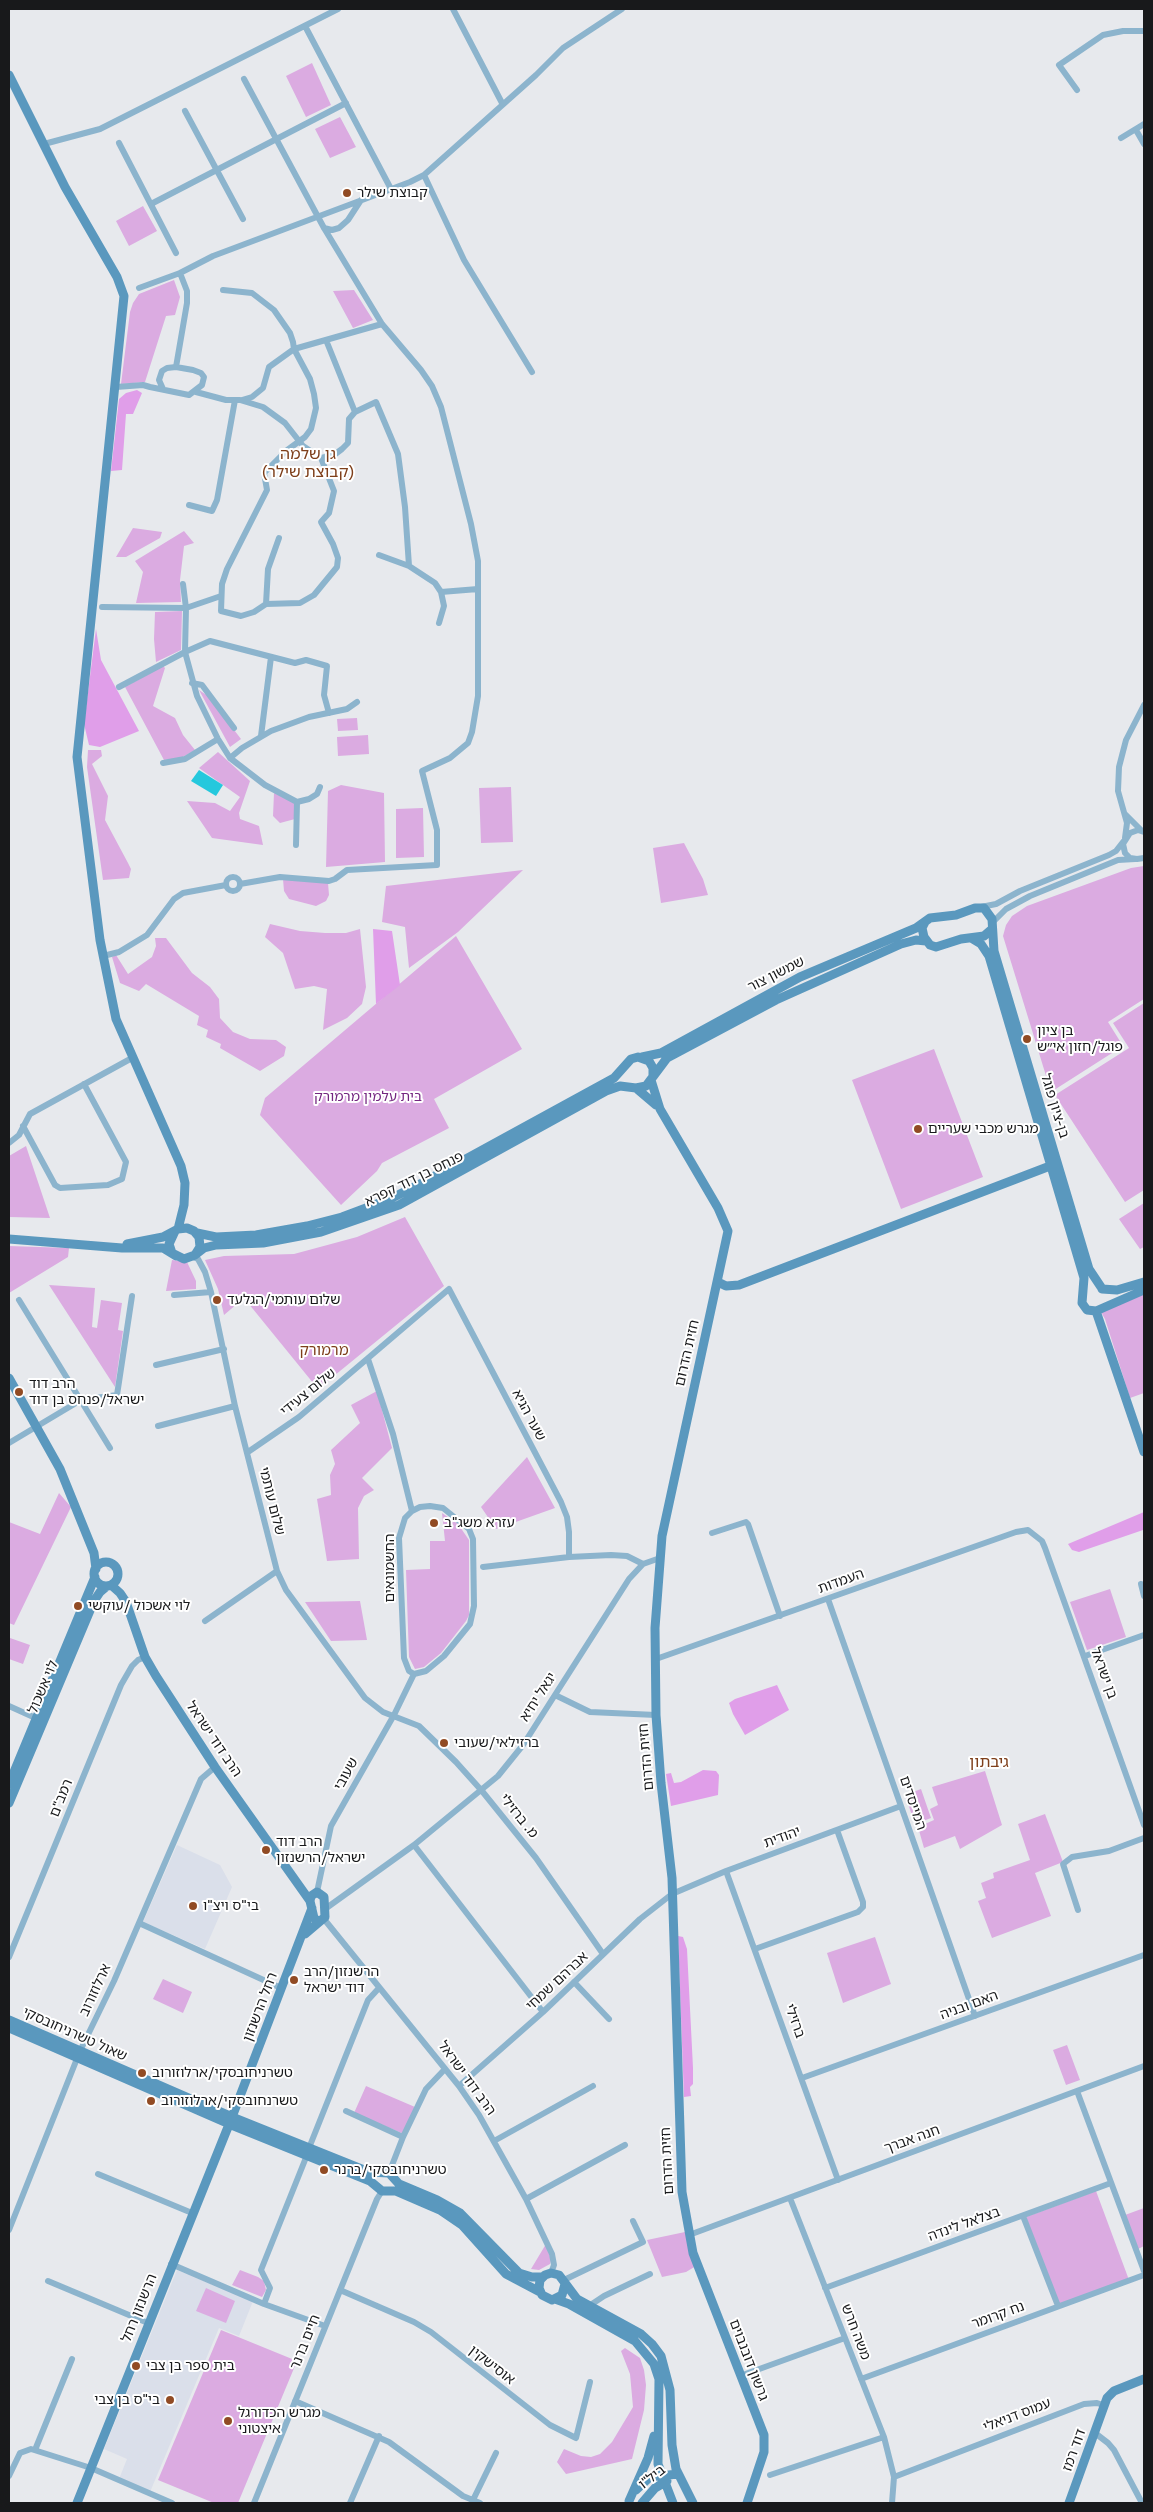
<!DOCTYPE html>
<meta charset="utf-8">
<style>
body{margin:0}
#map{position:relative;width:1153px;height:2512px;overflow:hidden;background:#e7e9ed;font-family:"Golos Text",sans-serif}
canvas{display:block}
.frame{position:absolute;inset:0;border:10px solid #18191b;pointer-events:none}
</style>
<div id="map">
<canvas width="1153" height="2512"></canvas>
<div class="frame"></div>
</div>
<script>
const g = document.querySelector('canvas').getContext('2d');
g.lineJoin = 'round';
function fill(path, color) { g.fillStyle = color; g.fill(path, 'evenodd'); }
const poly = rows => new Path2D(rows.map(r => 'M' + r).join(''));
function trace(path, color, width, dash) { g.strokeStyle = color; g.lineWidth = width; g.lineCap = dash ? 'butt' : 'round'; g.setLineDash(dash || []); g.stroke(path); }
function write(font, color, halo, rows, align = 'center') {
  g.font = font + ' "Golos Text","Noto Sans Hebrew",sans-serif'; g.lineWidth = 4; g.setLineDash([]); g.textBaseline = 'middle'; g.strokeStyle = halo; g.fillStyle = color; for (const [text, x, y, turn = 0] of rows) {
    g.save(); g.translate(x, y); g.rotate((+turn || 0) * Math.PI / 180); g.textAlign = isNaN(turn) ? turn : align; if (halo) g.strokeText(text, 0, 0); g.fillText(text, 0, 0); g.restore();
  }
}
fill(poly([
 [177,1845,220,1865,232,1887,205,1949,143,1922],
 [177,2270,253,2301,239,2336,219,2328,150,2492,119,2479,127,2459,104,2449]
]), '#dadfea');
fill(poly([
 [312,63,331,105,306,117,286,76],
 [340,117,356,147,330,158,315,129],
 [143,206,157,231,129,246,116,221],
 [174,280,180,297,175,315,166,316,145,382,121,384,130,312,133,303,139,294],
 [354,290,373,320,353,328,333,291],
 [133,528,162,532,160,538,126,557,116,557],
 [184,531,194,543,184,546,180,580,181,602,136,603,143,572,135,561],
 [182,611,181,650,156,662,154,639,155,612],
 [163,666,165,668,153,706,175,718,183,735,195,750,181,758,164,760,125,687],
 [199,690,208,696,241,739,230,747],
 [357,718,358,730,338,731,337,719],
 [368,735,369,754,338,756,337,737],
 [88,750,101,750,102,756,92,764,108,796,105,820,128,863,131,869,129,878,103,880,87,767],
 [218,752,250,781,239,813,240,819,259,826,263,845,212,838,187,801,215,803,230,811,240,797,199,768],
 [341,785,384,793,385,862,326,867,328,791],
 [511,787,513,842,481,843,479,788],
 [274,793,295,802,295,819,280,823,273,816],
 [423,808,424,857,396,858,396,809],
 [684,843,703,879,708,895,661,903,653,848],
 [1144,866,1144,999,1108,1022,1123,1046,1051,1092,1003,936,1006,925,1012,916,1027,906,1131,868],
 [523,870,458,932,409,968,405,927,382,922,386,886],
 [283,879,328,883,329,895,326,901,316,906,289,899,284,891],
 [270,924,300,931,325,933,346,933,360,929,366,987,362,1004,347,1018,323,1030,327,989,314,986,295,989,283,953,265,937],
 [456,936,522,1049,434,1099,449,1128,382,1163,377,1171,341,1205,260,1115,265,1098],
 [155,938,166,938,192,973,210,987,219,999,220,1018,233,1032,250,1039,276,1040,286,1047,284,1056,260,1071,220,1048,221,1044,206,1037,208,1030,197,1025,199,1016,146,984,139,991,120,983,112,957,116,955,128,974,152,957,156,946],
 [1144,1003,1144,1190,1125,1202,1055,1095,1129,1048,1113,1023],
 [934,1049,983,1177,901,1209,852,1080],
 [26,1146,50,1218,9,1217,9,1156],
 [1144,1203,1144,1247,1140,1249,1119,1219],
 [405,1217,444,1286,318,1389,244,1298,224,1315,218,1289,205,1260,224,1256,294,1254,357,1237],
 [9,1246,69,1248,68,1257,9,1293],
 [172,1260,187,1262,196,1281,196,1289,166,1291],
 [49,1285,95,1288,92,1327,97,1328,101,1300,122,1303,118,1330,123,1331,115,1387],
 [1144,1293,1144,1393,1130,1398,1105,1319,1101,1312],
 [377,1391,392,1448,362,1478,374,1490,364,1496,358,1508,359,1559,327,1561,317,1499,331,1495,330,1475,335,1464,331,1450,360,1423,351,1405],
 [527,1457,555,1508,496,1529,481,1507],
 [59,1493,71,1507,14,1625,9,1623,9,1522,40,1534],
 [442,1513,458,1524,469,1540,469,1615,466,1621,441,1653,424,1667,415,1669,409,1657,406,1570,430,1569,430,1541,445,1541],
 [1110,1589,1126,1637,1087,1650,1070,1602],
 [360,1601,367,1640,331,1641,305,1602],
 [10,1638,30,1645,23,1664,9,1659],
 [985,1771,1002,1825,960,1849,955,1836,924,1848,918,1827,934,1820,930,1809,938,1805,932,1787],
 [921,1789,931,1818,915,1824,905,1795],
 [1045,1814,1063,1862,1035,1873,1051,1916,992,1938,978,1901,986,1898,981,1883,994,1878,993,1873,1030,1860,1018,1824],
 [875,1937,891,1984,843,2003,827,1953],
 [163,1979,192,1992,183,2013,153,1999],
 [1067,2045,1080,2080,1066,2085,1053,2050],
 [366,2086,415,2107,404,2134,354,2113],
 [1096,2191,1129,2280,1059,2306,1026,2217],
 [1144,2208,1144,2246,1138,2249,1125,2215],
 [685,2232,696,2266,686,2272,662,2277,647,2240],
 [546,2244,551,2260,550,2264,539,2270,531,2269],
 [240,2270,258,2277,264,2281,266,2290,262,2297,232,2285],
 [206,2288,235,2301,226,2323,196,2311],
 [221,2330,297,2361,238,2503,214,2503,158,2480],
 [625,2348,640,2358,644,2370,646,2385,644,2410,632,2459,566,2474,557,2462,564,2449,581,2456,591,2457,600,2454,612,2442,633,2407,630,2374,621,2351]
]), '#dbabe1');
fill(poly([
 [137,390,142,393,133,414,126,414,122,470,111,471,119,399,126,393],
 [96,629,101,660,139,731,100,747,89,745,84,724],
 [373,929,392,931,400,985,376,1004],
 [1144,1512,1144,1532,1143,1530,1079,1552,1072,1550,1068,1544],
 [777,1685,789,1710,745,1735,733,1714,729,1703,735,1699],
 [703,1770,716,1771,719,1775,718,1795,671,1806,666,1774,671,1773,674,1783,681,1782],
 [678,1936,683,1937,687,1949,693,2068,693,2084,690,2087,691,2096,684,2097]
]), '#e09ee9');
fill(poly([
 [199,770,223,785,216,796,191,781]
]), '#25c8dd');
trace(poly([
 [453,9,502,103],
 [305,26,391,189],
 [1077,90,1059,65,1103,35,1123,31,1144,31],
 [185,111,243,219],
 [1136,130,1144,144],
 [1121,138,1144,124],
 [119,143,176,253],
 [44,144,100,129,338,9],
 [424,175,464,260,532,372],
 [151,204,346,103],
 [324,228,332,230,339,228,348,220,361,200],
 [139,288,180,273],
 [223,290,252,293,274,310,290,333,293,342,294,349,269,367,263,388,252,397,242,400],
 [326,340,355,412],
 [176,367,187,303,187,291,180,273,213,256,410,182,424,175,536,75,563,48,622,9],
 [116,387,143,385,150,387,189,395,202,385,204,377,201,373,193,370,176,367,167,368,162,371,159,380,163,389],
 [196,392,226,400,240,400,263,407,285,423,303,446,321,458,334,455,342,449,348,443,349,419,355,412,376,402,398,454,405,507,409,566,435,583,441,592,444,606,439,623],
 [321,458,334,491,329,513,321,522,333,544,338,558,337,567,314,595,300,603,266,604,254,612,241,616,221,611,222,584,227,569,267,490,264,473,286,451,305,437,311,429,316,408,314,394,310,379,294,349,382,324],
 [189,505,212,511,217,500,235,400],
 [379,555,409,566],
 [183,584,186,608,185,652,197,696,218,739,230,758,265,785,297,802,296,845],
 [441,592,478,589],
 [266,604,268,569,279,538],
 [102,607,186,608,221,596],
 [192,683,202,685,234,728],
 [119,687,185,652,210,641,295,663,306,660,327,666,324,695,329,713],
 [261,736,271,657],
 [230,758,242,748,271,731,309,717,347,709,357,702],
 [163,763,185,759,218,739],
 [297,802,309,799,317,794,320,787],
 [1126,815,1142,831],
 [1144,832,1138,830,1130,833,1123,844,1125,853,1130,858,1137,859,1144,858],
 [1125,838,1127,823,1118,791,1119,767,1126,740,1144,705],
 '226 884a7 7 0 1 1 14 0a7 7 0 1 1-14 0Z',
 [240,884,280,877,329,881,335,879,347,870,437,865,437,830,422,771,450,758,468,743,472,732,478,696,478,561,471,524,441,407,432,386,421,370,382,324,324,228,244,79],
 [981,907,996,904,1020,891,1109,855,1116,851,1123,842],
 [993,922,1006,909,1030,896,1118,860,1135,859],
 [103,956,119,952,147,935,174,899,183,893,226,885],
 [23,1126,55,1185,60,1188,108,1185,122,1179,126,1162,84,1084],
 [9,1143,19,1135,30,1114,132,1058],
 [193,1257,198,1259,205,1272,211,1292,235,1406,277,1571,286,1590,365,1698,383,1712,419,1726,456,1762,482,1791,536,1858,603,1954],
 [174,1295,211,1292],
 [19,1300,110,1448],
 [368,1359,393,1434,412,1511],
 [156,1365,224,1349],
 [158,1426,235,1406],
 [9,1443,81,1400,117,1395,132,1296],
 [248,1452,299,1417,449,1289,561,1502,567,1517,569,1532,569,1557],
 [430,1506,443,1508,469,1529,473,1539,474,1606,470,1624,444,1656,426,1671,414,1674,409,1671,404,1658,399,1538,405,1518,412,1511,420,1507,430,1506],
 [712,1533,746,1522,748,1524,780,1616],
 [483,1567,569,1557,611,1555,627,1556,643,1564],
 [1141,1584,1144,1596],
 [828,1599,975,2016],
 [205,1621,277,1571],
 [1085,1656,1144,1635],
 [656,1659,1016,1532,1028,1530,1042,1541,1045,1548,1144,1825],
 [555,1695,590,1712,656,1715],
 [9,1706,40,1720],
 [414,1845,543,2012],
 [726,1871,838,2180],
 [317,1892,331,1826,394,1715,414,1674],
 [325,1909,414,1845,498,1776,523,1745,629,1579,643,1564,660,1558],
 [1078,1910,1063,1864,1072,1857,1109,1851,1144,1838],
 [324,1919,459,2086,479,2115,526,2199,552,2254,554,2265,551,2273],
 [139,1923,281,1988],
 [755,1949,858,1912,863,1907,863,1902,837,1830],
 [9,1957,121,1685,132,1666,138,1660,145,1657],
 [574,1982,609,2019],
 [802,2078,1144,1955],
 [459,2086,543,2012,640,1919,672,1894,726,1871,901,1806],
 [1077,2091,1144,2271],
 [346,2111,403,2137],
 [494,2141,593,2086],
 [309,2148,368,2000,379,1988],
 [389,2173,403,2137,426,2089,445,2069],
 [98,2174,192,2213],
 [790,2198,884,2437,894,2477,892,2503],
 [526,2199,625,2145],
 [1023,2216,1058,2306],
 [9,2230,80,2051,114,1981,201,1779,215,1767],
 [689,2235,1144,2066],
 [171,2264,264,2304,325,2326],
 [564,2280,643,2242,633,2221],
 [48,2281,148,2323],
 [825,2288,1111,2183],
 [340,2290,414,2322,431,2332,550,2425,576,2438,590,2382],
 [264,2304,270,2288,261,2270,307,2155],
 [589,2306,604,2296,650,2274],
 [740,2376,845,2338],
 [861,2379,1144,2275],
 [295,2401,389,2442,463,2496,480,2503],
 [1095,2433,1108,2443,1114,2450,1142,2503],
 [35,2450,72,2359],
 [770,2475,884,2437],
 [9,2476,20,2453,31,2449,91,2468,172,2503],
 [894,2477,1084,2404,1097,2403,1103,2405],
 [473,2500,496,2453],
 [254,2503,377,2199,382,2191],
 [350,2503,379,2436]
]), '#8cb4cd', 6);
trace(poly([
 [9,75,65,187,117,277,124,296,77,757,100,940,116,1019,181,1166,185,1183,184,1205,178,1229],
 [925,922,922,928,924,937,930,945,936,947,961,939,984,936,991,930],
 [971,938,981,944,989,956,1084,1278,1082,1303,1087,1310,1096,1311,1144,1290],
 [642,1057,661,1053,800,977,916,928,930,918,956,915,975,908,984,908,992,919,994,951,1089,1269,1101,1287],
 [651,1080,660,1109,718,1208,728,1231,662,1536,655,1628,656,1715,661,1783,672,1878,682,2192,693,2253,764,2435,764,2452,747,2503],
 [636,1088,656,1105],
 [197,1233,216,1237,256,1235,307,1226,342,1217,390,1199,422,1183,614,1078,631,1059,638,1057,649,1061,653,1068,653,1076],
 [9,1239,122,1248,163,1248,176,1256],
 [127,1244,163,1237,178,1229,187,1228,194,1231,199,1237,200,1247,195,1255,184,1259,172,1253,169,1244,175,1231],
 [195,1255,204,1248,216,1245,263,1243,321,1232,399,1205,606,1091,620,1086,636,1088,646,1086,667,1058,776,1000,901,944,916,940,926,941],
 [718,1282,726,1286,739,1285,1050,1166],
 [1102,1289,1117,1290,1144,1282],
 [1096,1311,1144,1452],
 [9,1378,60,1469,94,1553,96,1569],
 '94 1574a12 12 0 1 1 24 0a12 12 0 1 1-24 0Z',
 [111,1585,120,1593,126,1602,145,1657,156,1676,215,1767,310,1901],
 [9,1784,95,1577],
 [9,1803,94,1601,100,1592,107,1586],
 [305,1934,325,1917,324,1897,317,1892,311,1896,310,1901,314,1918,318,1921],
 [9,2020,232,2117,369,2172,389,2173,399,2184,437,2200,460,2213,519,2273,532,2277,542,2277],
 [9,2028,229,2124,370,2181,382,2191,396,2191,440,2210,462,2225,506,2274,540,2292],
 [565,2284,562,2295,552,2300,542,2295,539,2288,540,2280,545,2275,551,2273,559,2275,577,2299,641,2334,652,2344,661,2356,670,2390,672,2445,676,2469,693,2503],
 [555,2299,569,2304,635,2341,654,2364,659,2379,658,2464,673,2503],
 [636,2490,650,2477,678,2474],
 [629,2501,648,2458,654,2436],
 [77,2503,232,2117,312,1908],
 [642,2503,655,2488,667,2481],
 [1069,2503,1107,2398,1114,2391,1144,2379]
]), '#5a98be', 9);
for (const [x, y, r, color] of [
 [347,193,5,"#914b24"],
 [1027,1039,5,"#914b24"],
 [918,1129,5,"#914b24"],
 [217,1300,5,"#914b24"],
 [19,1392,5,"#914b24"],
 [434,1523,5,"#914b24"],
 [78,1606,5,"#914b24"],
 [444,1743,5,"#914b24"],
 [266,1850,5,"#914b24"],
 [193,1906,5,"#914b24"],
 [294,1980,5,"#914b24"],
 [142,2073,5,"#914b24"],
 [151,2101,5,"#914b24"],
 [324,2170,5,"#914b24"],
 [136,2366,5,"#914b24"],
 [170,2400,5,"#914b24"],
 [228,2421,5,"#914b24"]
]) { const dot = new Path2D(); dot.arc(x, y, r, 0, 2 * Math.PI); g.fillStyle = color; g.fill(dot); trace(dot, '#fff', 2); }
write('14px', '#18191b', '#fff', [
 ["קבוצת שילר",357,193],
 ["בן ציון",1037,1031],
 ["פוגל/חזון אי״ש",1037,1047],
 ["מגרש מכבי שעריים",928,1129],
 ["שלום עותמי/הגלעד",227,1300],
 ["הרב דוד",29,1384],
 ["ישראל/פנחס בן דוד",29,1400],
 ["עזרא משג\"ב",444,1523],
 ["לוי אשכול /עוקשי",88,1606],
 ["ברזילאי/שעובי",454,1743],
 ["הרב דוד",276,1842],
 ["ישראל/הרשנזון",276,1858],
 ["בי\"ס ויצ\"ו",203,1906],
 ["הרשנזון/הרב",304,1972],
 ["דוד ישראל",304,1988],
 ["טשרניחובסקי/ארלוזורוב",152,2073],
 ["טשרנחובסקי/ארלוזורוב",161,2101],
 ["טשרניחובסקי/ברנר",334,2170],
 ["בית ספר בן צבי",146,2366],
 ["בי\"ס בן צבי",160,2400,"right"],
 ["מגרש הכדורגל",238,2413],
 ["איצטוני",238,2429]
], 'left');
write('14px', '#18191b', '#fff', [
 ["שמשון צור",776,974,-27],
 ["בן-ציון פוגל",1055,1106,73],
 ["פנחס בן דוד קפרא",414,1179,-26],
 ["חזית הדרום",687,1353,-77],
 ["שלום צעידי",308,1392,-39],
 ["שער הגיא",529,1415,62],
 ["שלום עותמי",272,1501,76],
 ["החשמונאים",390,1568,-90],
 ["העמדות",841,1581,-20],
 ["בן ישראל",1104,1673,70],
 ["לוי אשכול",43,1687,-67],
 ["יגאל יחיא",538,1697,-57],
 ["הרב דוד ישראל",214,1739,56],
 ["חזית הדרום",646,1757,-95],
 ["שעובי",346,1774,-61],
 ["רמב\"ם",61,1798,-68],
 ["המייסדים",913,1803,71],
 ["מ. ברזילי",519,1816,51],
 ["יהודית",782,1837,-20],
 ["אברהם שמחי",557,1981,-43],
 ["ארלוזורוב",95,1990,-65],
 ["האם ובניה",969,2005,-20],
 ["רחל הרשנזון",260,2007,-69],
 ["ברזילי",795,2021,70],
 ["שאול טשרניחובסקי",75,2034,24],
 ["הרב דוד ישראל",467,2078,54],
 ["חנה אברך",912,2139,-20],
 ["חזית הדרום",667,2161,-93],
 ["בצלאל לינדה",964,2224,-20],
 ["הרשנזון רחל",139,2308,-68],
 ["נח קרומר",998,2315,-20],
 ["משה חרש",856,2332,69],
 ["חיים ברנר",305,2342,-68],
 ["גרשון דובנבוים",749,2360,69],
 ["אוסישקין",492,2365,38],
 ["עמוס דניאלי",1017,2415,-21],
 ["דוד רמז",1074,2450,-70],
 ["ביל\"ו",652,2477,-38]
]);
write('14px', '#742780', '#fff', [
 ["בית עלמין מרמורק",368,1097]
]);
write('15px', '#7e3f1b', '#fff', [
 ["מרמורק",324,1350]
]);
write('16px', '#7e3f1b', '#fff', [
 ["גן שלמה",308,454],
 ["(קבוצת שילר)",308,472],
 ["גיבתון",989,1762]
]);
</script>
